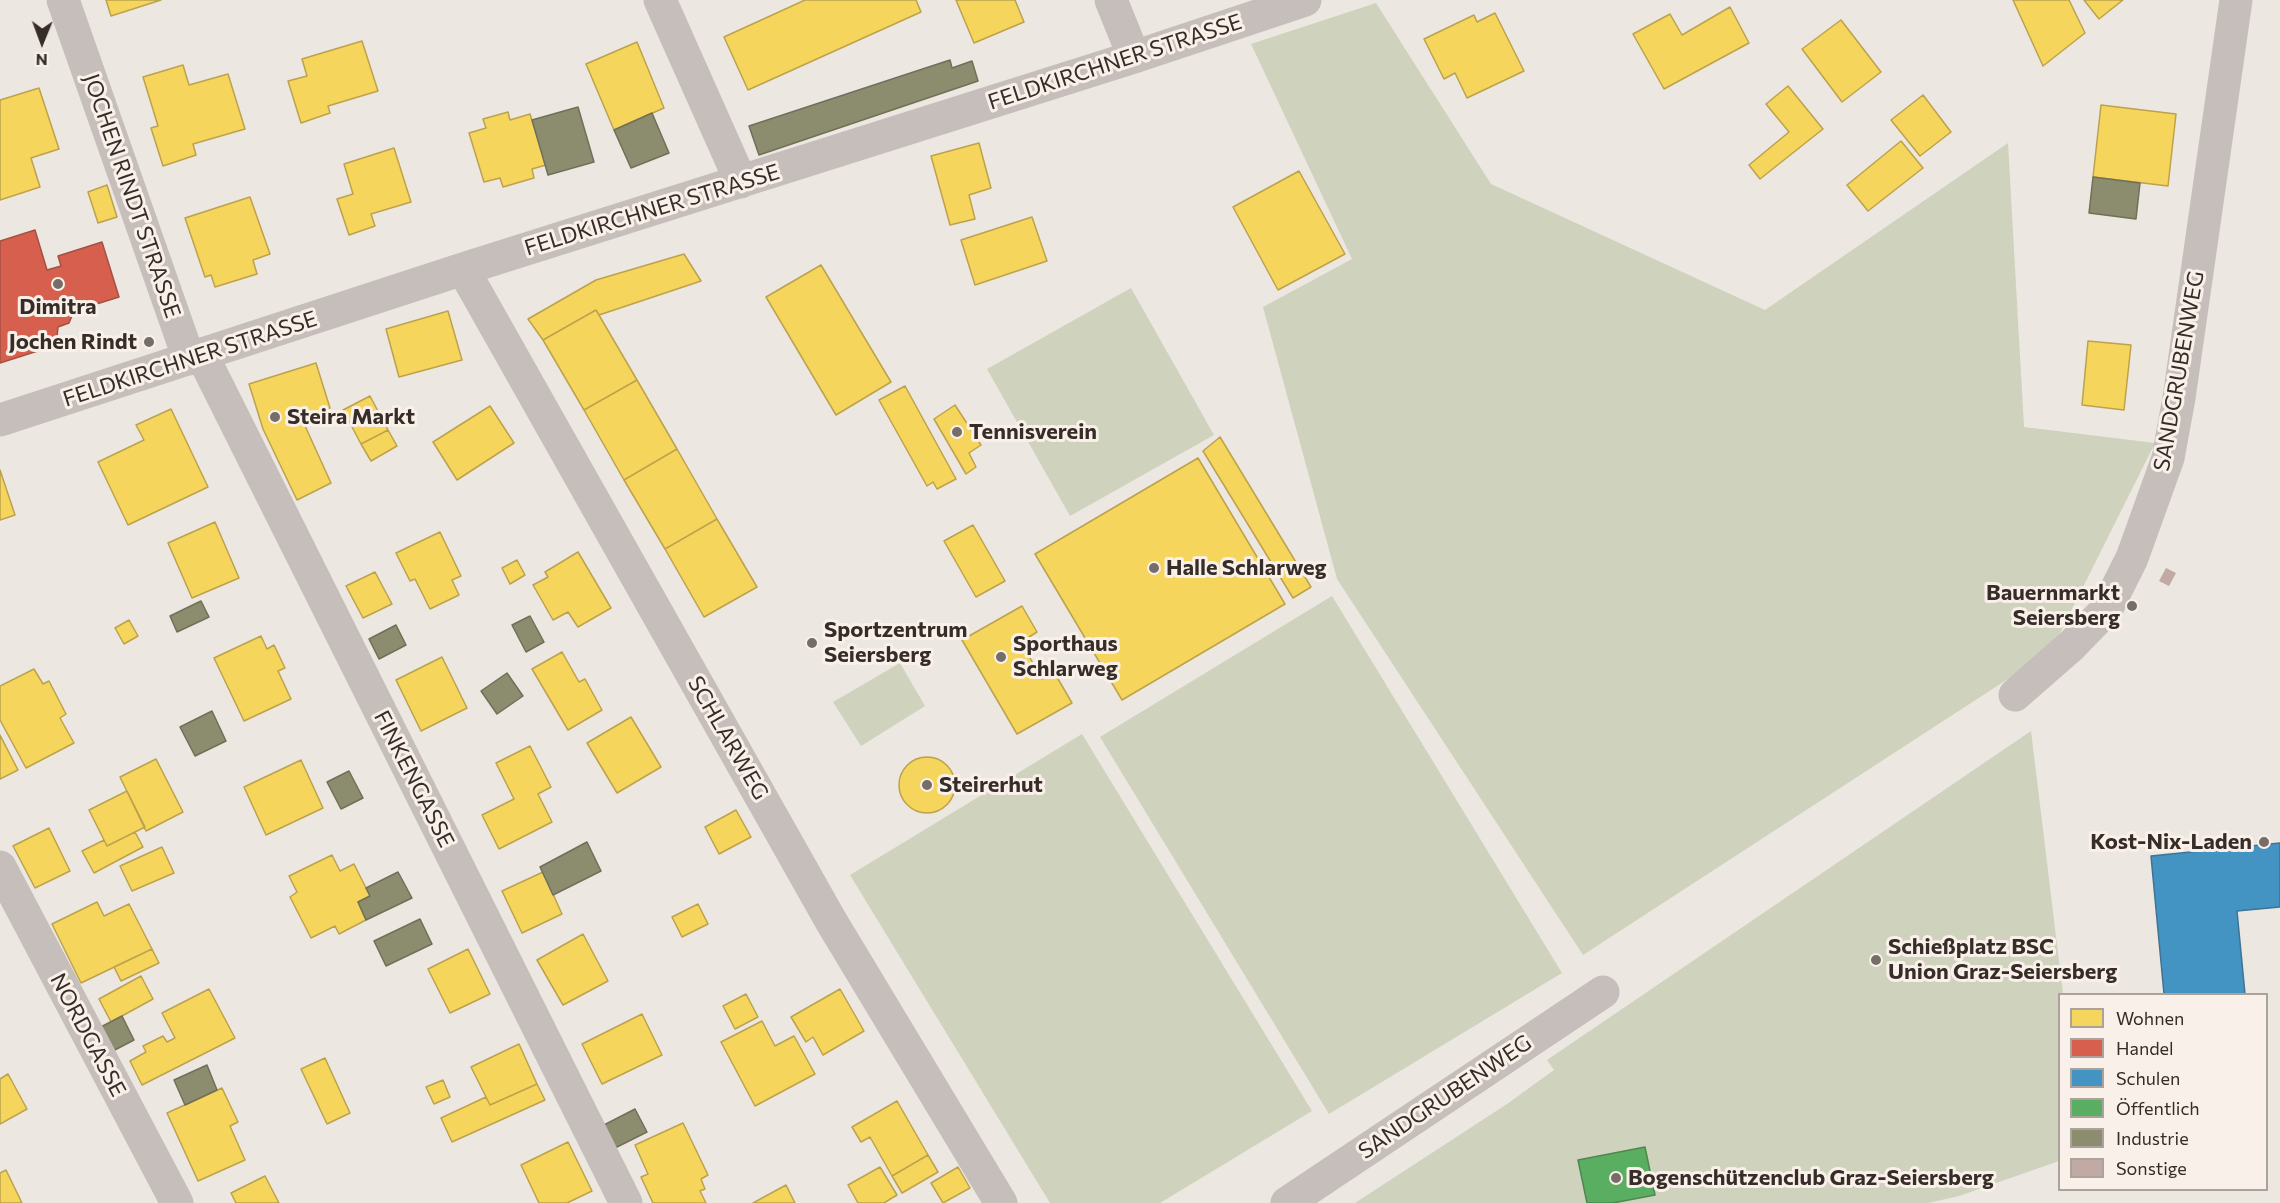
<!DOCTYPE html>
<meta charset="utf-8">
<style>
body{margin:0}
#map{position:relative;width:2280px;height:1203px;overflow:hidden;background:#ede7e1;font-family:Commissioner,sans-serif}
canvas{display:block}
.legend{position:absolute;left:2058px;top:993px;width:210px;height:198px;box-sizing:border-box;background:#f9f0e9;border:2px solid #aba29c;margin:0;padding:8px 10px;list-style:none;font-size:18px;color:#362c28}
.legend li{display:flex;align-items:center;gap:12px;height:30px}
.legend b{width:30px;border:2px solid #aba29c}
.north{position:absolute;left:12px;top:12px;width:60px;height:60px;-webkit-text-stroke:4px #f9f0e9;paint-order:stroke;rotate:181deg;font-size:16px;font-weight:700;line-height:24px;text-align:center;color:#362c28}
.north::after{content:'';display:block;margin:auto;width:21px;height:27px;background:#362c28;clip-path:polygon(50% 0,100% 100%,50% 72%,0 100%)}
</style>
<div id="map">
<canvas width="2280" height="1203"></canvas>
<ul class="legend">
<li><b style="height:16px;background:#f6d55c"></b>Wohnen</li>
<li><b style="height:16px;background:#d6604d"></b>Handel</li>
<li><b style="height:16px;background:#4393c3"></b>Schulen</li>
<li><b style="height:16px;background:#5aae61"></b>Öffentlich</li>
<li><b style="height:16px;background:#8c8c6e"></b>Industrie</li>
<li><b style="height:16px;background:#c0aaa3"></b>Sonstige</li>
</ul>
<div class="north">N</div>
</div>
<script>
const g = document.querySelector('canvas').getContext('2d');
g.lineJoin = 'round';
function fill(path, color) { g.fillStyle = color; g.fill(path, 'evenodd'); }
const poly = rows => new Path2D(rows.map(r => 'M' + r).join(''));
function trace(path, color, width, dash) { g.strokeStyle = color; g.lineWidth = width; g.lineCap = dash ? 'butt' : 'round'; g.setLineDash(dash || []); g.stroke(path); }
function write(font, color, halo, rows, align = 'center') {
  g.font = font + ' Commissioner,sans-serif'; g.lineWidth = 6; g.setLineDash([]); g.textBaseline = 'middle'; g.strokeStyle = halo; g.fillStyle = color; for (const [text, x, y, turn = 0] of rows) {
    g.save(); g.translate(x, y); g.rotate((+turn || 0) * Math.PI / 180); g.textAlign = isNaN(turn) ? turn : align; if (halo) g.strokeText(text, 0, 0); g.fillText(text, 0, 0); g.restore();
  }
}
fill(poly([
 [1376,3,1491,184,1765,310,2008,143,2024,427,2155,443,2051,651,1583,955,1337,579,1263,307,1352,259,1251,44],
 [1131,288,1214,435,1070,516,987,369],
 [1332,596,1562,973,1329,1114,1100,737],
 [900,663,925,706,861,746,833,702],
 [2031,731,2063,994,2060,994,2059,1161,1959,1196,1928,1203,1355,1203,1507,1104,1554,1070,1547,1060],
 [1082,734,1312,1111,1160,1203,1050,1203,850,875]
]), '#cfd2bc');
const homes = poly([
 [106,0,161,0,111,16,106,0],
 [805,0,916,0,921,12,748,90,724,37,805,0],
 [956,0,1015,0,1024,22,974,43,956,0],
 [2013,0,2069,0,2085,33,2043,66,2013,0],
 [2084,0,2123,0,2099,19,2084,0],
 [1730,7,1749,43,1664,89,1633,34,1670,14,1682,35,1730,7],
 [1495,13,1524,71,1467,98,1455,73,1444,79,1424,39,1474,15,1477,22,1495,13],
 [1841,20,1881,72,1842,102,1802,49,1841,20],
 [362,41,378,91,328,106,330,113,301,123,288,81,307,76,302,59,362,41],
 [637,42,664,108,614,130,586,64,637,42],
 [183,65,189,85,228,74,245,129,193,144,196,155,163,166,151,128,158,126,143,77,183,65],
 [1788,86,1823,129,1760,179,1749,165,1789,132,1766,104,1788,86],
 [39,88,59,149,31,158,40,187,0,200,0,100,39,88],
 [1923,95,1951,132,1920,156,1891,120,1923,95],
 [2101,105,2176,114,2168,186,2093,177,2101,105],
 [508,112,510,120,530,114,546,165,532,169,534,178,503,187,500,178,484,182,469,133,486,128,483,119,508,112],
 [1901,141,1923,168,1868,211,1847,185,1901,141],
 [979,143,991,188,969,195,975,219,950,225,931,156,979,143],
 [394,148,411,202,371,214,375,226,349,235,337,199,353,194,344,164,394,148],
 [1299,171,1345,254,1278,290,1233,207,1299,171],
 [107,185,117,217,98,223,88,192,107,185],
 [250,197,270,254,253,260,257,274,215,287,211,275,205,277,185,218,250,197],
 [1032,217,1047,261,975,285,961,240,1032,217],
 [684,254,701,281,599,315,596,310,543,340,528,319,596,280,684,254],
 [821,265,891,382,836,415,766,297,821,265],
 [596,310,637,380,584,410,543,340,596,310],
 [448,311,462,360,399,377,386,329,448,311],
 [2088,341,2131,345,2124,410,2082,405,2088,341],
 [316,363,330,408,301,417,331,483,297,500,263,429,249,384,316,363],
 [637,380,677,449,624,480,584,410,637,380],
 [905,386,956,479,937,489,933,482,927,486,879,400,905,386],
 [370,396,388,430,361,444,343,410,370,396],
 [955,405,981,445,969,453,976,467,966,474,934,419,955,405],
 [490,406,514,443,457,480,433,442,490,406],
 [171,409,208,487,128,525,98,462,144,440,136,425,171,409],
 [388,430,397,446,371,461,361,444,388,430],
 [1220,437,1311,587,1293,598,1203,451,1220,437],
 [677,449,717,519,665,549,624,480,677,449],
 [1198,458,1285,604,1122,700,1035,554,1198,458],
 [0,470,15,515,0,520,0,470],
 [717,519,757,587,704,617,665,549,717,519],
 [215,522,239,578,192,598,168,543,215,522],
 [973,525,1005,581,976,597,944,541,973,525],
 [440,532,461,576,452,580,459,595,430,609,415,579,410,581,396,553,440,532],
 [578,552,611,608,578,627,568,612,553,620,533,585,548,577,545,572,578,552],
 [517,560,525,575,510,584,502,568,517,560],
 [375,572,392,604,363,618,346,586,375,572],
 [1022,606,1037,632,1021,642,1042,679,1054,672,1072,703,1017,734,962,640,1022,606],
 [129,620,138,636,124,644,115,628,129,620],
 [261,636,267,649,274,645,285,668,278,671,291,699,244,721,214,658,261,636],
 [562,652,579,682,585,679,602,710,568,730,532,669,562,652],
 [442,657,467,708,421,731,396,680,442,657],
 [34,669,43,684,49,681,66,714,60,718,74,743,26,768,0,720,0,686,34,669],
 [631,717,661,767,617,793,587,743,631,717],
 [0,735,18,770,0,779,0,735],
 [530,746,551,787,538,794,552,822,499,849,482,815,514,799,496,763,530,746],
 '899 785a28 28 0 1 1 56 0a28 28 0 1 1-56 0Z',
 [156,759,183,812,146,831,120,777,156,759],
 [301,760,323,808,266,835,244,787,301,760],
 [127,791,145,827,107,846,89,810,127,791],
 [736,810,751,837,719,854,705,827,736,810],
 [49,828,70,871,35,888,13,846,49,828],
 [135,832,143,847,94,873,82,851,104,840,107,846,135,832],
 [162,847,174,873,132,891,120,866,162,847],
 [332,855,340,871,354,864,370,896,358,902,366,920,339,934,335,926,311,938,290,897,297,892,289,876,332,855],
 [543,872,562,914,522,933,502,891,543,872],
 [97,902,104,916,129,904,152,949,81,983,52,924,97,902],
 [698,904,708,924,682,937,672,917,698,904],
 [583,934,608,981,563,1005,537,960,583,934],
 [152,949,159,963,121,981,114,967,152,949],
 [468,949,490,994,450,1013,428,969,468,949],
 [141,976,153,999,111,1022,99,999,141,976],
 [209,989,235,1038,142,1085,130,1061,146,1052,143,1046,163,1036,167,1042,175,1038,162,1013,209,989],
 [840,989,864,1031,823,1055,813,1037,806,1042,791,1017,840,989],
 [746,994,758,1017,735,1029,723,1006,746,994],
 [642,1014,662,1055,602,1084,582,1044,642,1014],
 [762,1021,775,1046,794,1036,815,1074,755,1106,721,1042,762,1021],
 [519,1044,537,1084,490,1105,471,1067,519,1044],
 [325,1058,350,1113,327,1124,301,1069,325,1058],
 [8,1074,27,1109,0,1124,0,1079,8,1074],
 [443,1080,450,1097,434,1104,426,1087,443,1080],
 [537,1084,545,1100,452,1142,441,1118,486,1097,490,1105,537,1084],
 [222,1088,238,1122,230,1126,245,1160,198,1181,167,1113,222,1088],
 [897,1101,928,1155,892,1176,870,1137,861,1142,852,1127,897,1101],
 [683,1123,708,1175,701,1179,705,1189,700,1191,706,1203,653,1203,641,1177,648,1174,635,1145,683,1123],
 [568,1142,592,1191,567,1203,539,1203,521,1165,568,1142],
 [928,1155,938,1172,902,1193,892,1176,928,1155],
 [880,1167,897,1195,884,1203,858,1203,848,1185,880,1167],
 [958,1167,970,1188,943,1203,931,1183,958,1167],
 [6,1170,22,1203,0,1203,0,1173,6,1170],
 [265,1176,279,1203,236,1203,231,1193,265,1176],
 [786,1185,795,1203,753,1203,786,1185]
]);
fill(homes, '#f6d55c');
trace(homes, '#bca24c', 1.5);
const shops = poly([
 [35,230,47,270,61,266,58,256,102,242,119,297,74,311,69,323,58,327,57,337,47,348,0,363,0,241,35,230]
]);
fill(shops, '#d6604d');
trace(shops, '#a65042', 1.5);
const schools = poly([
 [2280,843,2280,907,2237,911,2245,994,2164,994,2151,856,2280,843]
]);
fill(schools, '#4393c3');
trace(schools, '#3f7494', 1.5);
const public = poly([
 [1645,1147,1655,1195,1613,1203,1587,1203,1578,1160,1645,1147]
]);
fill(public, '#5aae61');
trace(public, '#4f8750', 1.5);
const industry = poly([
 [950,60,952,68,972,61,978,81,759,155,749,126,950,60],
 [578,107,594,162,548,175,532,120,578,107],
 [652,113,669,153,631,168,614,130,652,113],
 [2093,177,2140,183,2136,219,2089,213,2093,177],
 [201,601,209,617,177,632,170,616,201,601],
 [530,616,544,642,526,652,512,625,530,616],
 [396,625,406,645,379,659,369,639,396,625],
 [507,673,523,696,497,714,481,691,507,673],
 [212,711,226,741,195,756,180,727,212,711],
 [349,771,363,798,341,809,327,782,349,771],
 [587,842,601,871,553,895,540,867,587,842],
 [398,872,412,898,366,920,358,902,370,896,366,888,398,872],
 [420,919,432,944,386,966,374,941,420,919],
 [122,1016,134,1040,107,1054,95,1030,122,1016],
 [207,1065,217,1090,185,1105,174,1080,207,1065],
 [635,1109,647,1132,613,1149,602,1126,635,1109]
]);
fill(industry, '#8c8c6e');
trace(industry, '#726f59', 1.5);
fill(poly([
 [2166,568,2176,573,2169,586,2159,581]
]), '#c0aaa3');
trace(poly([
 [63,0,189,359],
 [660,0,741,182],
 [1111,0,1134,57],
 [463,269,831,921,1001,1203],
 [202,355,626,1203],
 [0,420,463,269,1134,57,1305,0],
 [2015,695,2071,646,2106,610,2132,558,2168,458,2179,398,2236,0],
 [0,867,177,1203],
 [1287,1203,1603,992]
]), '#c5beba', 33);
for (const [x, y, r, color] of [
 [58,284,6,"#766d69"],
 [149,342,6,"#766d69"],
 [275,417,6,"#766d69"],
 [957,432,6,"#766d69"],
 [1154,568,6,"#766d69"],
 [2132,606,6,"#766d69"],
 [812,643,6,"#766d69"],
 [1001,657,6,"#766d69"],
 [927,785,6,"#766d69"],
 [2264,842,6,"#766d69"],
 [1876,960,6,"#766d69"],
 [1616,1178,6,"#766d69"]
]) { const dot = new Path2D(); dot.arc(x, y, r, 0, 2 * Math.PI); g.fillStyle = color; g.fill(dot); trace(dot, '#f9f0e9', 2); }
write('22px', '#362c28', '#f9f0e9', [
 ["FELDKIRCHNER STRASSE",1115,62,-18],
 ["JOCHEN RINDT STRASSE",132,196,71],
 ["FELDKIRCHNER STRASSE",652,210,-17],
 ["FELDKIRCHNER STRASSE",190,359,-18],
 ["SANDGRUBENWEG",2179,371,-80],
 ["SCHLARWEG",728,738,60],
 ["FINKENGASSE",414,779,63],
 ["NORDGASSE",88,1035,62],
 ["SANDGRUBENWEG",1445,1097,-34]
]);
write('bold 22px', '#362c28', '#f9f0e9', [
 ["Dimitra",58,307,"center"],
 ["Jochen Rindt",137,342,"right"],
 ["Steira Markt",287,417],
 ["Tennisverein",969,432],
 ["Halle Schlarweg",1166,568],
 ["Bauernmarkt",2120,593,"right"],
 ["Seiersberg",2120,618,"right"],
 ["Sportzentrum",824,630],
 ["Seiersberg",824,655],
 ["Sporthaus",1013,644],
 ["Schlarweg",1013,669],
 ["Steirerhut",939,785],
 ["Kost-Nix-Laden",2252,842,"right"],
 ["Schießplatz BSC",1888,947],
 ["Union Graz-Seiersberg",1888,972],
 ["Bogenschützenclub Graz-Seiersberg",1628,1178]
], 'left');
</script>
